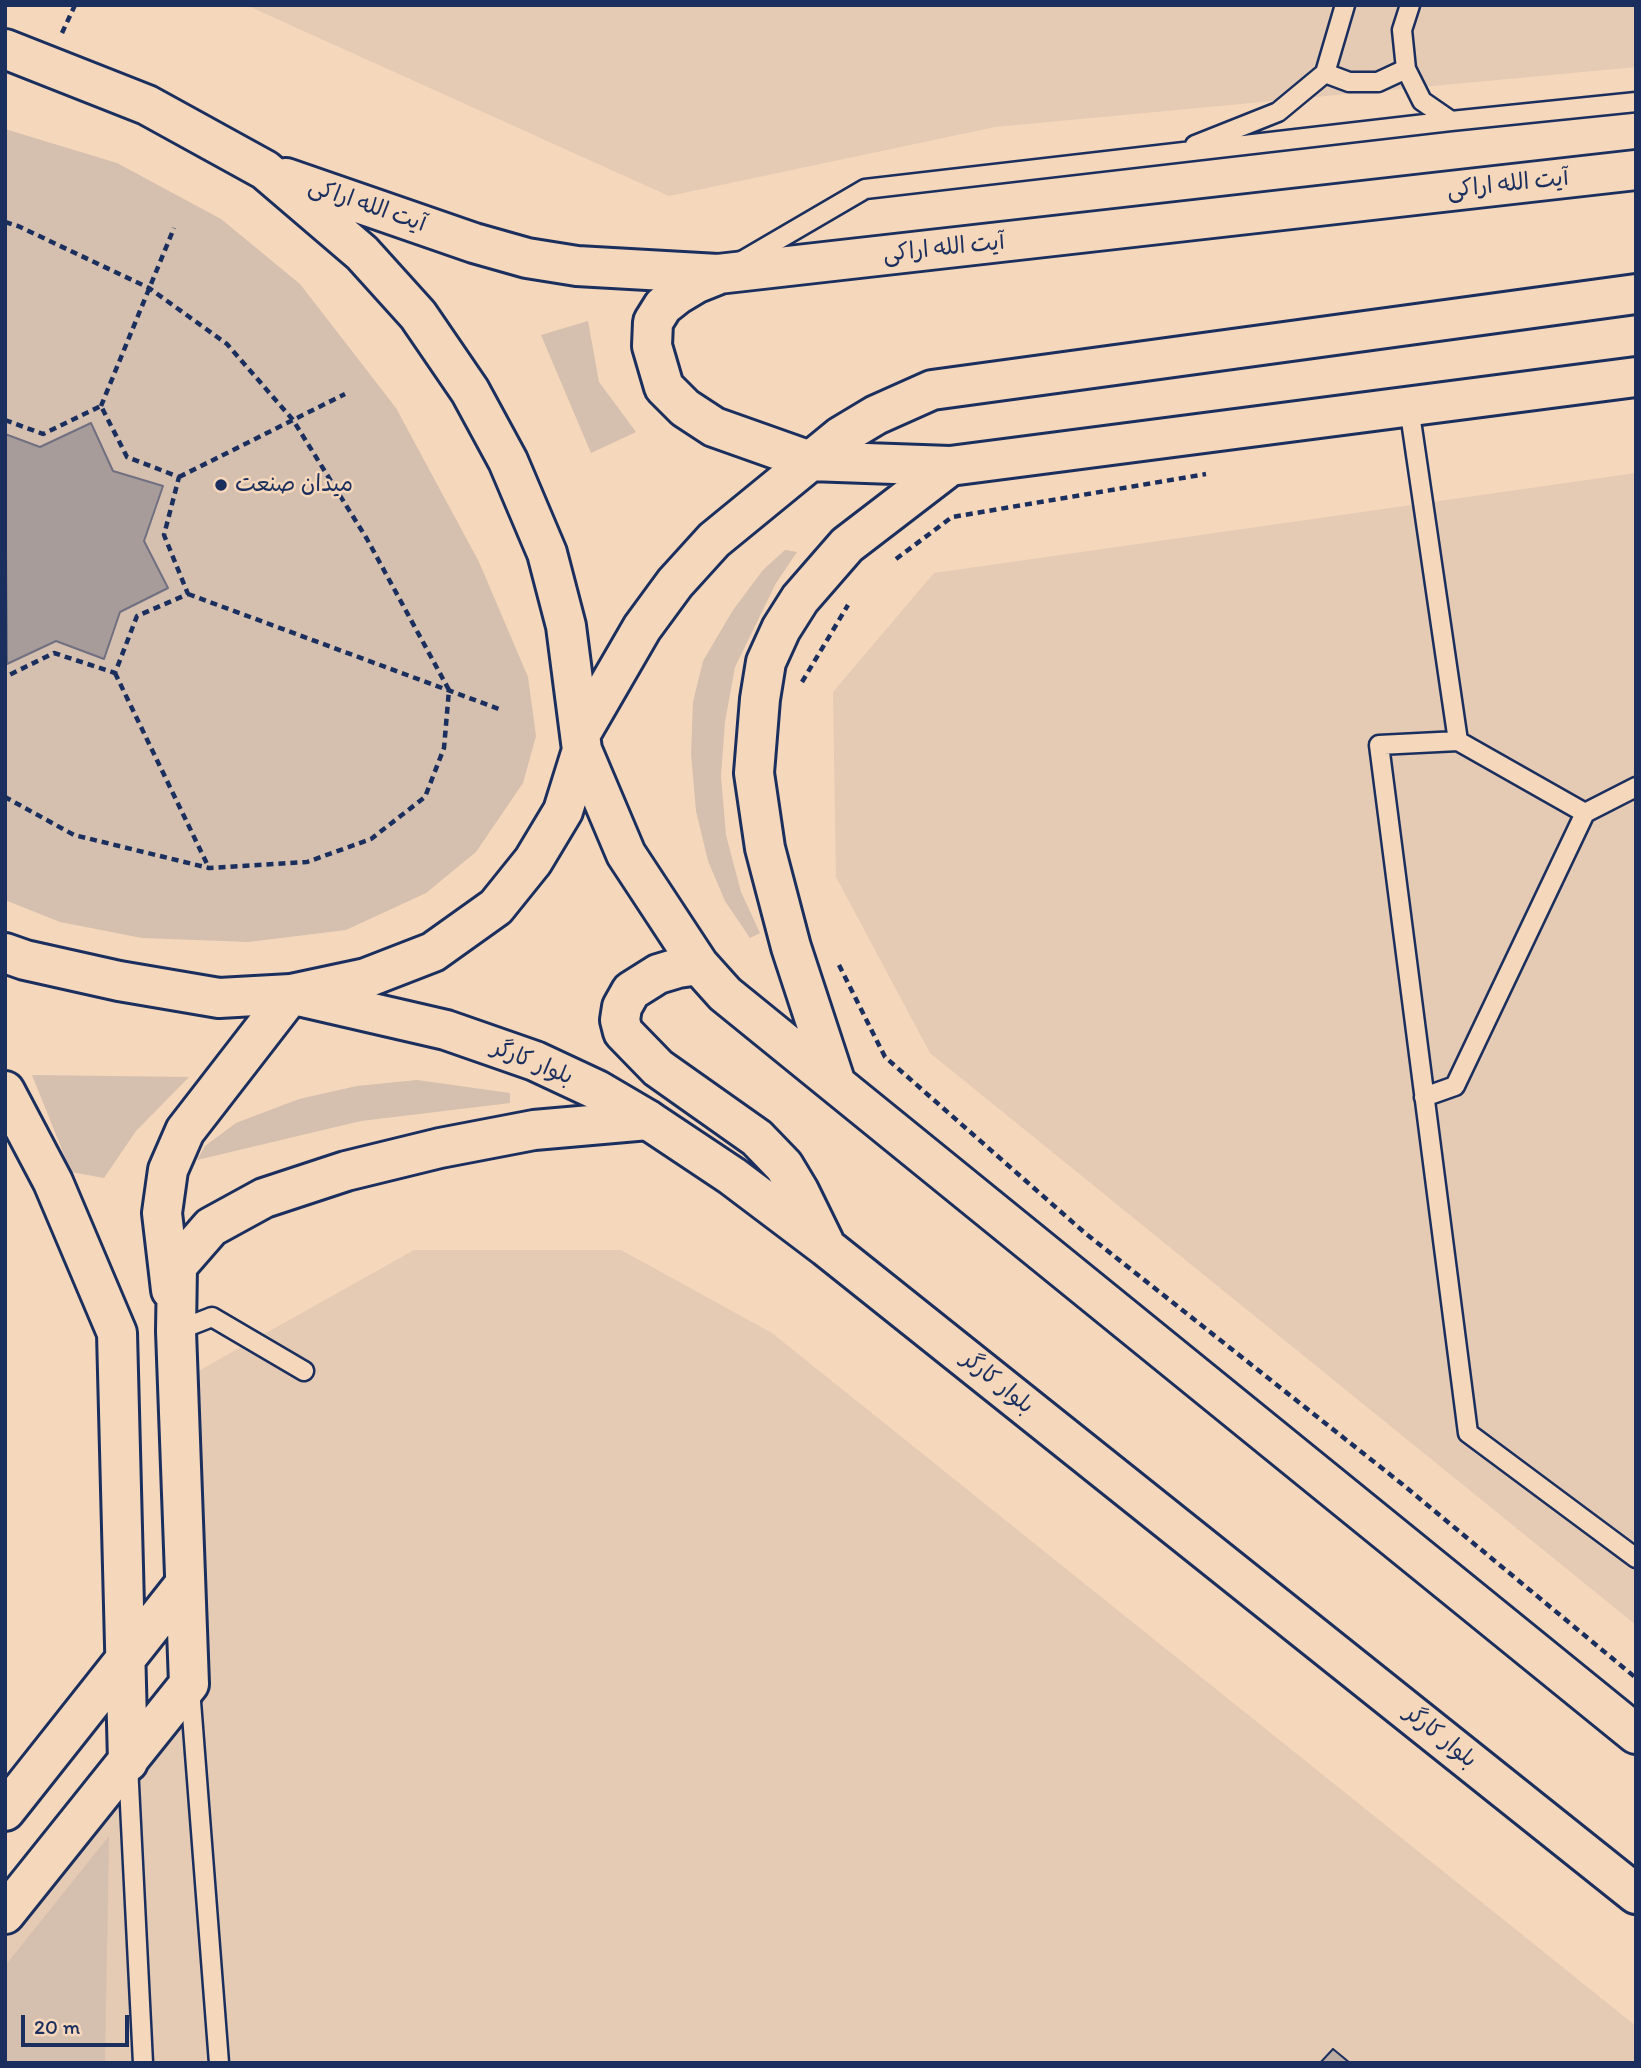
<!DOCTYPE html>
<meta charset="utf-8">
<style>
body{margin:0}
#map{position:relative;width:1641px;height:2068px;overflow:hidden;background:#f5d7bb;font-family:Itim,sans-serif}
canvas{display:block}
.frame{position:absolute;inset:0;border:7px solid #1b2f5e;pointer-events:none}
.scale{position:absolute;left:21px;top:2015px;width:108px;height:32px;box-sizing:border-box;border:4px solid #1b2f5e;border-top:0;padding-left:9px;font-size:21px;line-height:24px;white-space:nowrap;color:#1b2f5e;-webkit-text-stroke:5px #f5d7bb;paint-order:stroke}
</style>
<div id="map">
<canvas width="1641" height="2068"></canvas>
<div class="frame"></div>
<div class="scale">20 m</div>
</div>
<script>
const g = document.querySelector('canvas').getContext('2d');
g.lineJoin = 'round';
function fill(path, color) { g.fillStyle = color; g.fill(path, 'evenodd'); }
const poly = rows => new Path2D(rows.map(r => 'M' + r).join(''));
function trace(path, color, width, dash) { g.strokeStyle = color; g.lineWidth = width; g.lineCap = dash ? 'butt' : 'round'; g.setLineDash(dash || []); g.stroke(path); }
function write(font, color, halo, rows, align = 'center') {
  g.font = font + ' Itim,"Playpen Sans Arabic",sans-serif'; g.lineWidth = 5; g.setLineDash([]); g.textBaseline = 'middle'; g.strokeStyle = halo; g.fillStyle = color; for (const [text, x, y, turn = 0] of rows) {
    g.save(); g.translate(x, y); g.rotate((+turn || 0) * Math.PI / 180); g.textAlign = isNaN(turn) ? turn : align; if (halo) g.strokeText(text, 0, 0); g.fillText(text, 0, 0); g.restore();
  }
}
fill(poly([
 [246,5,1636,5,1636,67,995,127,669,196],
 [1636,473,1636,1625,930,1053,836,877,833,692,934,573],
 [414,1250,621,1250,772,1333,1636,2026,1636,2063,5,2063,5,1932,198,1681,177,1383]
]), '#e5cab4');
fill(poly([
 [5,129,117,163,221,219,300,284,396,408,479,562,528,677,536,736,523,783,476,852,426,893,346,930,248,942,142,938,60,922,5,900],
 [588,321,599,382,636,432,591,453,541,335],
 [785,550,797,552,776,583,735,667,725,722,721,776,726,835,741,892,760,933,750,938,725,901,708,861,696,811,691,754,693,702,703,661,733,610,763,570],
 [32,1075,189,1077,136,1131,104,1178,71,1172],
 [417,1080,510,1093,510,1103,361,1121,197,1160,205,1146,236,1123,299,1099,357,1086],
 [109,1836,105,2063,5,2063,5,1966]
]), '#d5bfae');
const water = poly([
 [91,423,113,471,163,486,144,541,168,588,120,612,104,659,56,641,7,664,5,434,40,447,91,423]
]);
fill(water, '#a89c9a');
trace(water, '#707082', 2);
const building = poly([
 [1333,2049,1350,2063,1320,2063,1333,2049]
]);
fill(building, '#bfada4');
trace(building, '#1b2f5e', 2);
const service = poly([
 [1410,5,1402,30,1406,69,1422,101,1451,121],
 [1325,73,1349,82,1378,82,1406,69],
 [1195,145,1278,112,1325,73,1345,5],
 [740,262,865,189,1451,121,1636,102],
 [1409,407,1458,741,1379,745,1468,1433,1636,1558],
 [1458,741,1585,813],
 [1424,1097,1455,1086,1585,813,1636,787],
 [176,1331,212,1317,304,1371],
 [190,1689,219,2063],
 [128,1765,143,2063]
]);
const tertiary = poly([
 [5,1091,53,1182,117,1333,128,1762],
 [171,1290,162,1213,168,1170,185,1131,291,994],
 [5,1811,184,1585],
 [5,1914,189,1684,176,1331,177,1266,211,1227,264,1198,346,1171,440,1148,534,1130,648,1120]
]);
const primary = poly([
 [5,49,147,105,265,170,362,253,418,315,470,391,508,461,547,553,566,626,582,750,563,811,533,861,496,907,433,952,366,978,291,994,219,998,119,981,25,960,5,953],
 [286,178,474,243,527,258,577,266,718,274,1636,170],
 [717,275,697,283,677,295,663,306,653,322,652,346,664,387,685,408,714,427,810,461,950,466,1636,377],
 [580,735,642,628,675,583,714,540,841,436,876,415,932,390,1636,294],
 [582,750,626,854,699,965,725,994,1636,1734],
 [699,965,678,968,658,974,631,991,622,1007,620,1020,623,1032,658,1068,757,1138,784,1166,799,1191,824,1242],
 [303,997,446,1030,535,1061,597,1090,648,1120,732,1176,826,1247,1636,1894],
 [836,1084,791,947,765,848,754,773,760,699,766,662,781,629,800,599,847,545,950,466]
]);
trace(service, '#1b2f5e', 23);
trace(tertiary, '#1b2f5e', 44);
trace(primary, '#1b2f5e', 44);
trace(poly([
 [62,33,75,5],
 [5,222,18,226,149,288,227,344,293,420,367,539,449,690,444,748,425,797,371,839,307,862,209,868,74,835,5,797],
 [101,406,174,228],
 [5,420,43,434,101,406,127,457,179,477,164,535,188,594,137,616,115,673,54,653,5,677],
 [179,477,345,394],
 [896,559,952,517,1206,474],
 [188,594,499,709],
 [115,673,209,868],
 [802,682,848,605],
 [839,965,885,1057,1085,1233,1402,1484,1636,1678]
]), '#1b2f5e', 4.5, [7, 5]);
trace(service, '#f5d7bb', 18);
trace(tertiary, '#f5d7bb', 38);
trace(primary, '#f5d7bb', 38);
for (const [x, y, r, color] of [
 [221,485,7,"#1b2f5e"]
]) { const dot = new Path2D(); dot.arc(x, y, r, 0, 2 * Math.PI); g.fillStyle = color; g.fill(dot); trace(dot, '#f5d7bb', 2.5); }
write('23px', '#1b2f5e', '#f5d7bb', [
 ["آیت الله اراکی",1508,185,-6],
 ["آیت الله اراکی",367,206,19],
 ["آیت الله اراکی",944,249,-6],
 ["بلوار کارگر",532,1063,22],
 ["بلوار کارگر",997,1383,39],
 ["بلوار کارگر",1440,1737,39]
]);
write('23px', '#1b2f5e', '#f5d7bb', [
 ["میدان صنعت",235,485]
], 'left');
</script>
